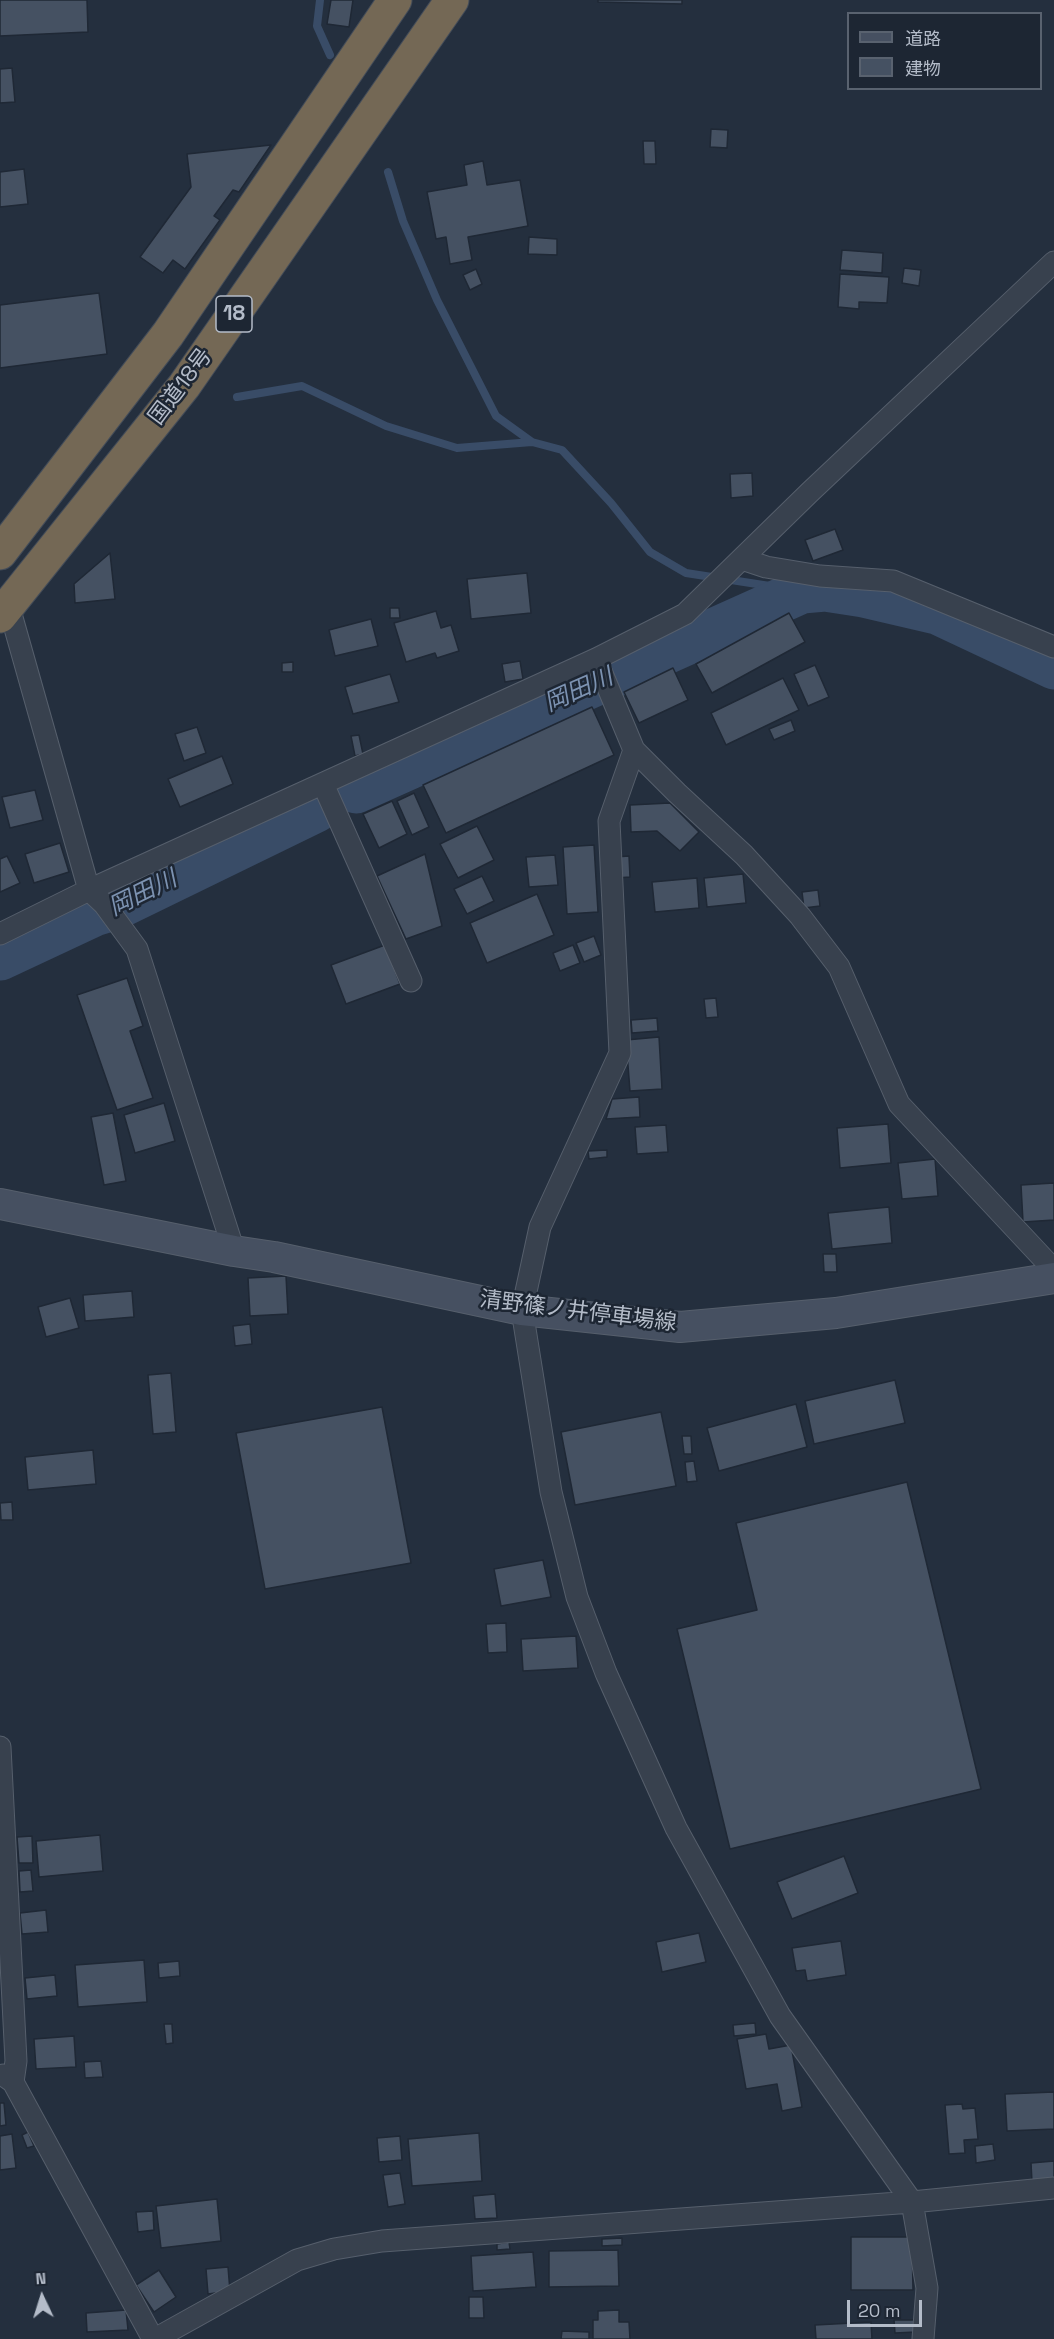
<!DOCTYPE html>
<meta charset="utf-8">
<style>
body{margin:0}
#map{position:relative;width:1054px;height:2339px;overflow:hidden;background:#242f3e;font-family:"Space Grotesk","Noto Sans JP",sans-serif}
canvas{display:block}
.legend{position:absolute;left:847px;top:12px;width:195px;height:78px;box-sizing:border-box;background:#1d2633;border:2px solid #59626f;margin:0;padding:8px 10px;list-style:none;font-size:18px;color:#b4bcc9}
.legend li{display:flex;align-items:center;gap:12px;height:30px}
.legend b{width:30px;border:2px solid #59626f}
.north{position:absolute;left:12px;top:2267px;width:60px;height:60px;-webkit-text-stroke:4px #1d2633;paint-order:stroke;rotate:356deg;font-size:16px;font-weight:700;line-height:24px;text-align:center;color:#b4bcc9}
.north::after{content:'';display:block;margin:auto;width:21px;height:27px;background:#b4bcc9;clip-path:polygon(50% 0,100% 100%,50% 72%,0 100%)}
.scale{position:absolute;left:847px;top:2300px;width:75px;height:27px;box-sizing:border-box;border:3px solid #b4bcc9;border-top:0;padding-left:8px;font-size:18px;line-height:21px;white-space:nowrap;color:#b4bcc9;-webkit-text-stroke:4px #1d2633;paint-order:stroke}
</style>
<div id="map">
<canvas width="1054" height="2339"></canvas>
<ul class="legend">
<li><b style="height:8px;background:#465061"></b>道路</li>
<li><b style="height:16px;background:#455162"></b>建物</li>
</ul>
<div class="north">N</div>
<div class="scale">20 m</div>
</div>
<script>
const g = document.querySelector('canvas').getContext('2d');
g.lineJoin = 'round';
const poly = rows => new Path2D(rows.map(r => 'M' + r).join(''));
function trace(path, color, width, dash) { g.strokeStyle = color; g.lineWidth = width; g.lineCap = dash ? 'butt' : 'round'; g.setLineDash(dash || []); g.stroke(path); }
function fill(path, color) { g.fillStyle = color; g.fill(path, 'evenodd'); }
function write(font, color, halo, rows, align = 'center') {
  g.font = font + ' "Space Grotesk","Noto Sans JP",sans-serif'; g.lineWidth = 5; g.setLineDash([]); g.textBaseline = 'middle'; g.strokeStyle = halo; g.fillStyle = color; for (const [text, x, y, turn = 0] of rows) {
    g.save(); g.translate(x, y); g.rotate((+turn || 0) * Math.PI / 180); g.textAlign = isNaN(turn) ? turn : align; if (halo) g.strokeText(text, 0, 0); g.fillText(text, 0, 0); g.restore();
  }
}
trace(poly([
 [320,0,317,26,330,55],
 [388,172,403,221,437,300,496,416,532,442,562,450,611,503,650,552,686,573,802,591],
 [237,397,302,386,386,426,457,448,532,442]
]), '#394c67', 8);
trace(poly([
 [356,791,802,591,825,589,864,595,937,612,1054,667],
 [0,958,94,914,117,907,316,810]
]), '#394c67', 45);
const building = poly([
 [0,0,87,0,88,32,0,36,0,0],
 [331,0,353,0,349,27,327,24,331,0],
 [598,0,682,0,682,4,598,2,598,0],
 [12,68,15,102,0,103,0,69,12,68],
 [711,129,728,130,727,148,710,147,711,129],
 [643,141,655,141,656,164,644,164,643,141],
 [271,145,239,192,233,190,214,216,220,220,185,269,173,260,163,273,140,257,191,187,187,154,271,145],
 [483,161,487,185,520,180,528,226,468,237,472,260,450,264,446,237,436,239,427,192,467,185,464,165,483,161],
 [24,169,28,204,0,207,0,172,24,169],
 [529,237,557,239,557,255,528,254,529,237],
 [842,250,883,253,882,273,840,270,842,250],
 [904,268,921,270,919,286,902,283,904,268],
 [476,269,482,284,470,290,463,275,476,269],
 [840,274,889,277,887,303,859,302,859,309,838,307,840,274],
 [99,293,107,354,0,368,0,305,99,293],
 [752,473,753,496,731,498,730,474,752,473],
 [835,529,843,550,813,561,805,540,835,529],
 [110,553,115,599,75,603,74,584,110,553],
 [527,573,531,613,471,619,467,579,527,573],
 [390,608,399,608,400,618,390,618,390,608],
 [436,611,441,628,451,625,459,651,437,658,435,653,406,662,394,623,436,611],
 [789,613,805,642,712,693,696,664,789,613],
 [371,619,378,646,335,656,329,630,371,619],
 [520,661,523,679,505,682,502,664,520,661],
 [293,662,293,672,282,672,282,663,293,662],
 [815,665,829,697,808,706,794,674,815,665],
 [673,668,688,700,639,723,624,692,673,668],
 [390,674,399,702,353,714,345,687,390,674],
 [783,678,799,710,726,745,711,713,783,678],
 [592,707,614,755,446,833,423,785,592,707],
 [791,720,795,731,774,740,769,729,791,720],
 [197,727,206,753,184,761,175,734,197,727],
 [359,735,363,754,355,756,351,736,359,735],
 [222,756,233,784,180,807,168,779,222,756],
 [35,790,43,820,10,828,2,797,35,790],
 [414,793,429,827,412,835,397,801,414,793],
 [392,801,407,834,379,848,363,814,392,801],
 [670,803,699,832,680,851,657,831,631,832,630,805,670,803],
 [477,826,494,860,458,878,440,844,477,826],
 [60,843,69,872,34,883,25,854,60,843],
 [594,845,598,912,567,914,563,847,594,845],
 [425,854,442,926,406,939,377,876,425,854],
 [555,855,558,885,529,887,526,857,555,855],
 [7,856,20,883,0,892,0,859,7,856],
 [629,856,630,877,616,878,615,857,629,856],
 [743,874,746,903,707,907,704,878,743,874],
 [482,876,494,901,467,914,454,889,482,876],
 [697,878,699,908,655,912,652,882,697,878],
 [818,890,820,906,804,908,802,892,818,890],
 [537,894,554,935,487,963,470,923,537,894],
 [594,936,601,955,584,962,576,943,594,936],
 [385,945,400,984,346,1004,331,965,385,945],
 [573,945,580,963,560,971,553,953,573,945],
 [127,978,143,1026,130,1031,153,1098,117,1110,77,995,127,978],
 [716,998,718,1017,706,1018,704,999,716,998],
 [657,1018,658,1031,632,1033,631,1020,657,1018],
 [659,1037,662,1089,630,1091,626,1040,659,1037],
 [639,1097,640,1117,606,1119,612,1099,639,1097],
 [164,1103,175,1141,135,1153,124,1115,164,1103],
 [113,1113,126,1181,104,1185,91,1117,113,1113],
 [888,1124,891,1163,840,1168,837,1128,888,1124],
 [666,1125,668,1152,637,1154,635,1127,666,1125],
 [607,1150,607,1157,589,1159,588,1151,607,1150],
 [935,1159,938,1196,902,1199,898,1163,935,1159],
 [1054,1183,1054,1220,1023,1222,1021,1185,1054,1183],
 [889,1207,892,1243,832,1249,828,1213,889,1207],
 [823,1254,836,1254,837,1272,824,1272,823,1254],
 [286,1276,288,1314,250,1316,248,1278,286,1276],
 [132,1291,134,1317,85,1321,83,1295,132,1291],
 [70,1298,79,1328,46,1337,38,1307,70,1298],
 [250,1324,252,1344,235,1346,233,1326,250,1324],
 [171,1373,176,1432,153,1434,148,1375,171,1373],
 [895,1380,905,1423,814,1444,805,1401,895,1380],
 [796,1404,807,1447,719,1471,707,1428,796,1404],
 [382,1407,411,1563,265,1589,236,1433,382,1407],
 [661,1412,676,1486,575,1505,561,1432,661,1412],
 [682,1436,691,1436,692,1454,684,1454,682,1436],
 [93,1450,96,1484,28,1490,25,1457,93,1450],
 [694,1461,697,1481,687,1482,685,1462,694,1461],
 [907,1482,981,1789,730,1849,677,1629,757,1610,736,1523,907,1482],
 [12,1502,13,1520,1,1520,0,1503,12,1502],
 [543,1560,551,1597,501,1606,494,1569,543,1560],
 [506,1623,507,1652,488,1653,486,1624,506,1623],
 [576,1636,578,1668,523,1671,521,1639,576,1636],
 [100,1835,103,1871,39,1877,36,1841,100,1835],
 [32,1836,33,1863,19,1863,17,1837,32,1836],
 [844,1856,858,1893,792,1919,777,1882,844,1856],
 [31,1870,33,1891,20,1892,19,1871,31,1870],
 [46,1910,48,1932,22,1934,20,1913,46,1910],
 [699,1933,706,1962,662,1972,656,1942,699,1933],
 [841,1941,846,1975,807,1981,805,1970,796,1971,792,1948,841,1941],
 [144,1960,147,2002,78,2007,75,1965,144,1960],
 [179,1961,180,1976,159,1978,158,1963,179,1961],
 [55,1975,57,1996,27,1999,25,1978,55,1975],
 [755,2023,756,2034,734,2036,733,2025,755,2023],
 [164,2024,172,2024,173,2043,166,2044,164,2024],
 [766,2034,769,2049,791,2045,802,2107,782,2111,777,2084,746,2089,737,2039,766,2034],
 [74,2036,76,2067,36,2069,34,2039,74,2036],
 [101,2061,103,2077,85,2078,84,2062,101,2061],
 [1054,2092,1054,2129,1007,2131,1005,2094,1054,2092],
 [0,2103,4,2103,6,2125,0,2126,0,2103],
 [962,2104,963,2109,975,2108,978,2139,964,2140,965,2153,949,2154,945,2105,962,2104],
 [28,2132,34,2146,27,2148,22,2135,28,2132],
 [479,2133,482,2181,412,2186,408,2139,479,2133],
 [12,2134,16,2168,0,2170,0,2136,12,2134],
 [400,2136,402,2160,379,2162,377,2138,400,2136],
 [993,2144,995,2160,976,2163,975,2146,993,2144],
 [1054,2161,1054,2180,1032,2182,1031,2163,1054,2161],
 [400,2173,405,2204,388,2207,383,2175,400,2173],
 [495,2194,497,2218,475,2219,473,2196,495,2194],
 [217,2199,221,2241,161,2248,156,2206,217,2199],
 [153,2211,154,2230,138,2232,136,2212,153,2211],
 [851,2237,912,2237,913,2290,851,2290,851,2237],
 [622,2238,622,2245,602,2246,602,2239,622,2238],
 [509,2242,510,2249,497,2250,497,2244,509,2242],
 [618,2250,619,2286,549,2287,549,2251,618,2250],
 [533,2252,536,2287,473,2291,471,2256,533,2252],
 [228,2267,230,2291,208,2294,206,2269,228,2267],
 [159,2270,176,2297,154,2312,136,2285,159,2270],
 [469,2297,483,2297,484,2318,469,2318,469,2297],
 [126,2310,128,2330,87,2332,86,2313,126,2310],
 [619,2310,619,2322,629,2322,630,2339,593,2339,593,2320,598,2320,598,2311,619,2310],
 [894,2320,915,2320,916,2332,895,2333,894,2320],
 [871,2322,872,2339,816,2339,815,2325,871,2322],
 [562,2331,589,2332,589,2339,561,2339,562,2331]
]);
fill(building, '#455162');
trace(building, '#1f2835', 1.5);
const street = poly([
 [742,559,766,567,820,576,893,581,1054,647],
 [9,607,89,890,104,904,137,949,234,1251],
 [596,659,634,750,677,793,744,855,800,916,839,967,899,1104,1054,1270],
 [634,750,609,821,620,1053,540,1227,522,1310,551,1492,577,1597,606,1673,676,1828,780,2016,912,2202,927,2288,923,2339],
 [323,784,411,981],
 [0,934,89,890,596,659,685,614,810,492,1054,262],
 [0,1747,16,2061,13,2082],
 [3,2075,13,2082,153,2339],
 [155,2339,297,2260,334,2249,382,2241,912,2202,1054,2188]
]);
const secondary = poly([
 [0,1204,234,1251,274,1257,522,1310,680,1327,836,1313,1054,1278]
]);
const highway = poly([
 [0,553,168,334,395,0],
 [0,616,184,386,452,0]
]);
trace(street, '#565f6c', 23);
trace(secondary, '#565f6c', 32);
trace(highway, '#434c59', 35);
trace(street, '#38414e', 21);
trace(secondary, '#465061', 30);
trace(highway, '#746855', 33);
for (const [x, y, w] of [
 [234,314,36]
]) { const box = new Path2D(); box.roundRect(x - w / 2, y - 18, w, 36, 4.5); g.fillStyle = '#1d2633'; g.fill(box); trace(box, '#b4bcc9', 1.5); }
write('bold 21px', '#b4bcc9', null, [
 ["18",234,314]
]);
write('22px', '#b4bcc9', '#1d2633', [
 ["国道18号",181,387,-53],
 ["清野篠ノ井停車場線",578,1312,7]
]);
write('italic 24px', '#7c92b1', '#1d2633', [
 ["岡田川",579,691,-24],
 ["岡田川",143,894,-26]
]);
</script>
